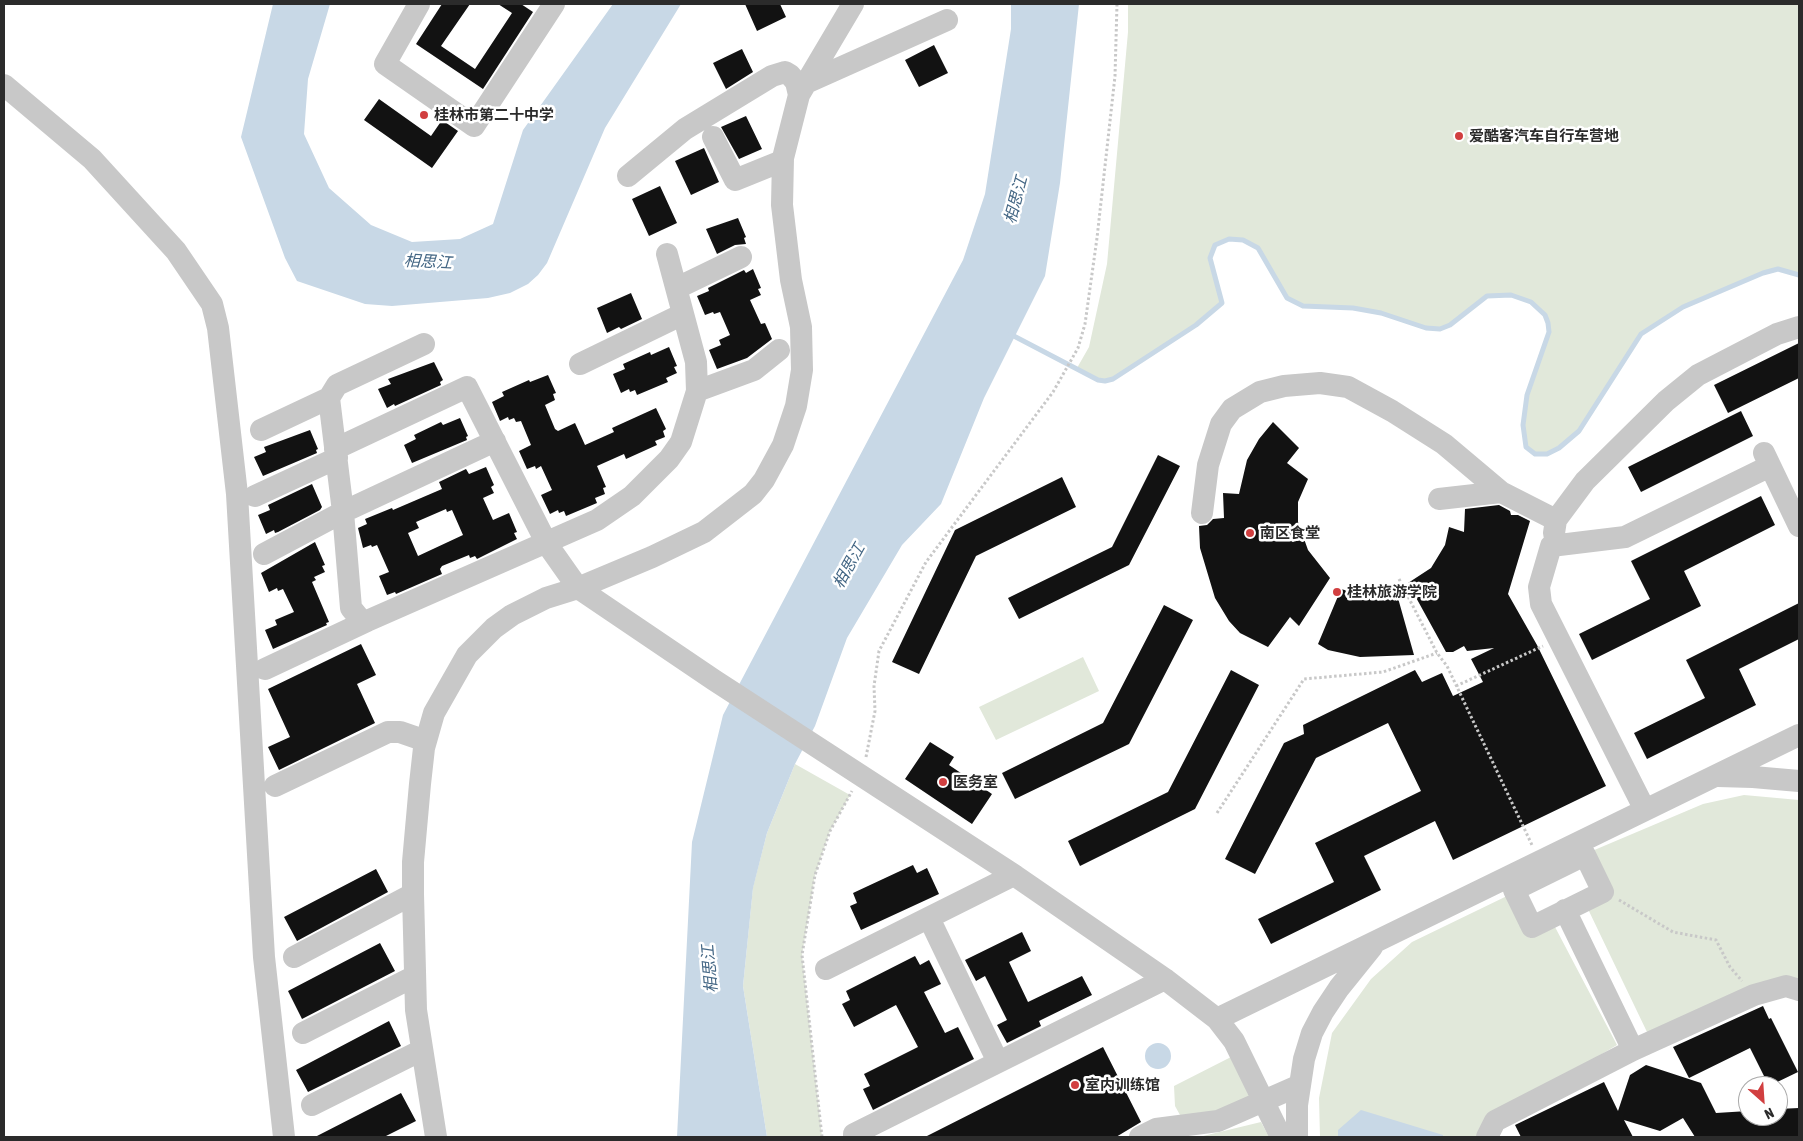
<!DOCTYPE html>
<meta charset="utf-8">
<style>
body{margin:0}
#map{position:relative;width:1803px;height:1141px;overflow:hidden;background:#fff;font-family:"Asap Condensed",sans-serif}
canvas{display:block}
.frame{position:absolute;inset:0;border:5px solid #2b2b2b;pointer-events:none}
.north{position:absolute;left:1738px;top:1076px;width:50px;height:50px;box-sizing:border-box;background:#fff;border:1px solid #aaa;border-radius:50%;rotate:154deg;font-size:14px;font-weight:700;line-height:20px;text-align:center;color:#2b2b2b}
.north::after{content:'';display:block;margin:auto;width:18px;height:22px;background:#d13f40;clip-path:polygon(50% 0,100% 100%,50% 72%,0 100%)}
</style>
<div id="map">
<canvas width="1803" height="1141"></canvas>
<div class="frame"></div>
<div class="north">N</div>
</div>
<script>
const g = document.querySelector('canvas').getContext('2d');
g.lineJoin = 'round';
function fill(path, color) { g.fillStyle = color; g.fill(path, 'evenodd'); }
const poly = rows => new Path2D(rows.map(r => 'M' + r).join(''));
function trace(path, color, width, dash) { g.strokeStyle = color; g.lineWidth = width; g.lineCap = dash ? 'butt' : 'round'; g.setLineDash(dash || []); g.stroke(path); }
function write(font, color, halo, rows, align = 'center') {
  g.font = font + ' "Asap Condensed","Noto Sans SC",sans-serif'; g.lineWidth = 5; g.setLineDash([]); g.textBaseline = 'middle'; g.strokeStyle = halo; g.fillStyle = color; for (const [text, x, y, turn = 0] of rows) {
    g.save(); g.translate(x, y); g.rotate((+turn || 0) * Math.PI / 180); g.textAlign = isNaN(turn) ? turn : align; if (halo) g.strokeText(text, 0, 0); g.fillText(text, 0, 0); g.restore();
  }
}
fill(poly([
 [1128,4,1799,4,1799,275,1778,269,1763,273,1683,307,1641,334,1579,431,1559,448,1547,454,1535,454,1526,447,1523,425,1527,395,1549,332,1545,315,1531,302,1511,295,1487,296,1450,325,1440,329,1426,328,1381,313,1353,308,1297,305,1287,298,1258,248,1243,240,1229,239,1220,242,1212,250,1211,265,1223,300,1217,309,1127,371,1109,380,1098,380,1077,368,1089,347,1107,264,1128,32],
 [1083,657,1099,691,996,740,979,707],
 [795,764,850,795,830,831,815,875,802,955,822,1137,767,1137,743,986,753,887,767,833],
 [1744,795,1799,800,1799,981,1647,1032,1587,907,1592,851,1703,804],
 [1509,895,1529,938,1555,927,1617,1045,1533,1095,1480,1137,1320,1137,1319,1098,1332,1033,1371,979,1412,942],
 [1231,1057,1249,1096,1212,1114,1180,1115,1175,1106,1174,1086],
 [1261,1122,1269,1137,1199,1137]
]), '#e1e8da');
fill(poly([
 [273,4,330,4,308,79,304,134,329,188,371,225,412,242,460,239,493,224,523,130,613,4,681,4,605,128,547,263,538,275,528,284,510,293,488,298,392,306,365,304,297,281,285,258,241,137],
 [1011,4,1079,4,1060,183,1045,276,984,398,941,504,902,545,847,638,815,726,795,764,767,833,753,888,743,986,767,1137,677,1137,692,842,723,715,963,260,985,194,1011,29],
 '1145 1056a13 13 0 1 1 26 0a13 13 0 1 1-26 0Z',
 [1361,1110,1443,1135,1443,1137,1338,1137,1338,1130]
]), '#c8d8e6');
trace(poly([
 [1010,334,1098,380,1105,381,1113,379,1196,325,1222,303,1210,258,1215,245,1229,239,1243,240,1258,248,1287,298,1303,306,1353,308,1381,313,1426,328,1440,329,1450,325,1487,296,1511,295,1531,302,1545,315,1548,323,1549,332,1527,395,1523,425,1526,447,1535,454,1547,454,1559,448,1579,431,1641,334,1683,307,1763,273,1778,269,1799,275]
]), '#c8d8e6', 5);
fill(poly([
 [442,4,470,4,441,46,475,69,512,13,498,4,521,4,533,12,483,89,416,44],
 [745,4,780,4,786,17,757,31],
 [934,45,948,73,919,87,905,60],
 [742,49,753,72,726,89,713,63],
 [379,99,431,136,442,120,458,131,432,168,364,120],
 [746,116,762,149,739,159,721,127],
 [704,148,719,182,691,195,675,161],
 [660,186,677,223,649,236,632,199],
 [738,218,746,237,744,238,746,244,735,245,717,254,706,229],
 [753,269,761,288,758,289,761,295,750,300,761,324,765,323,772,339,747,358,717,369,709,350,721,345,719,340,730,335,720,312,714,314,713,312,705,315,697,296,709,291,708,288,744,270,746,273],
 [631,293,642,319,621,329,619,327,607,333,597,308],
 [1799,343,1799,378,1728,413,1714,385],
 [669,347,677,366,674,367,677,373,666,378,668,382,637,395,635,390,630,392,629,389,621,393,613,374,625,369,623,364,650,352,651,355],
 [434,362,443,380,440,382,441,385,395,406,394,404,387,408,378,389,391,384,388,379],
 [548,375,556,393,553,394,555,400,545,405,555,429,558,431,575,423,585,445,614,432,612,428,656,408,666,429,663,431,665,437,655,441,657,445,626,459,624,454,597,466,606,487,603,488,605,494,595,498,597,503,566,516,564,511,559,513,558,510,550,514,541,495,552,490,541,466,536,469,535,466,527,469,519,451,531,445,521,421,516,422,514,418,509,420,508,417,500,421,492,402,504,396,502,392,529,380,530,382],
 [1741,411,1753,436,1641,492,1628,467],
 [460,418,468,436,466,437,467,440,412,463,404,445,416,439,414,435,441,422,443,425],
 [1273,422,1299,448,1287,463,1308,479,1298,502,1298,522,1308,550,1330,578,1299,626,1290,617,1268,647,1240,633,1229,621,1215,598,1200,548,1199,526,1207,525,1213,519,1224,518,1223,493,1239,494,1247,460,1259,439],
 [310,430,318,449,316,450,317,453,263,476,254,457,266,452,264,447],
 [1158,455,1180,466,1129,565,1019,619,1008,598,1112,547],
 [486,467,494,485,491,487,494,493,483,498,493,520,509,513,517,532,514,533,517,539,477,559,475,556,470,558,469,555,442,566,440,569,442,574,396,594,395,592,387,595,379,576,389,572,377,545,372,547,371,545,363,548,358,528,367,524,365,519,392,508,393,510,442,489,439,482,466,469,469,474],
 [446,509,447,512,452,510,463,535,418,556,408,533,419,528,416,522],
 [1062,477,1076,507,976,556,919,674,892,662,955,530],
 [312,484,322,507,320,510,278,532,275,533,274,530,266,534,258,515,270,510,268,505],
 [1761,496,1775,525,1684,571,1701,606,1592,660,1579,634,1650,599,1631,561],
 [1499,505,1510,511,1511,515,1518,515,1530,521,1508,594,1537,645,1606,786,1453,860,1435,821,1364,856,1381,890,1271,944,1258,919,1334,882,1315,843,1421,791,1388,723,1316,758,1255,874,1225,859,1284,743,1304,734,1303,725,1415,670,1422,682,1442,673,1453,696,1483,682,1471,659,1494,648,1467,651,1464,646,1453,652,1446,652,1408,583,1431,568,1445,545,1449,527,1464,532,1465,509],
 [315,542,325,565,322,566,325,572,314,577,316,580,312,582,329,622,326,623,327,625,273,649,265,630,277,625,275,620,294,612,283,589,278,591,277,588,269,592,261,573],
 [1341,589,1355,593,1396,591,1414,655,1360,657,1328,650,1318,644],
 [1799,603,1799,639,1739,669,1756,705,1647,759,1634,733,1705,698,1686,660],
 [1164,605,1193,620,1129,744,1015,799,1002,773,1103,723],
 [361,644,376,675,357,684,375,723,279,770,268,747,290,737,268,689],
 [1231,670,1259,685,1195,809,1080,866,1068,841,1168,792],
 [930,742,954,757,949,765,992,794,972,824,905,779],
 [913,865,917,873,927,868,939,894,861,930,850,906,857,903,853,893],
 [376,869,388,892,297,941,284,917],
 [1022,932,1031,951,1009,962,1028,1002,1082,976,1092,995,1039,1021,1041,1026,1007,1043,997,1025,1007,1020,985,976,976,981,965,960],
 [380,943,395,971,302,1019,288,991],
 [915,956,920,965,929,960,941,984,924,992,945,1033,958,1027,974,1059,873,1110,863,1089,870,1086,864,1074,918,1047,896,1005,854,1027,842,1004,850,1000,846,991],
 [1763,1006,1769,1019,1771,1018,1798,1072,1769,1086,1750,1048,1689,1078,1673,1047],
 [389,1021,401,1046,308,1092,296,1070],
 [1103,1047,1141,1122,1116,1137,925,1137],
 [1646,1065,1701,1083,1716,1113,1748,1111,1748,1116,1778,1116,1778,1109,1799,1108,1799,1137,1695,1137,1683,1118,1660,1131,1624,1120,1633,1137,1521,1137,1515,1125,1604,1082,1618,1111,1630,1075],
 [401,1093,416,1121,384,1137,315,1137]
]), '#121212');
trace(poly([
 [1399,579,1437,653,1447,666,1532,845],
 [1456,686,1543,646],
 [866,757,875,711,874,686,879,651,926,562,1053,392,1078,348,1085,324,1097,238,1115,76,1117,4],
 [1217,813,1304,679,1383,672,1437,653],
 [1619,900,1673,932,1716,940,1730,967,1742,981],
 [822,1137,802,955,815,875,830,831,852,791]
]), '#c8c8c8', 3, [2.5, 2.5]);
trace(poly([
 [419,4,385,64,474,126,554,4],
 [806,83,947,20],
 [4,85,92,159,176,251,212,304,218,328,237,494,264,957,284,1137],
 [713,137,735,180,782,161],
 [628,176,685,129,772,76,785,72,790,75,796,82,799,95],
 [677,288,741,257],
 [580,364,683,314],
 [697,391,754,370,779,350],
 [329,398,343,512,351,608,360,619,367,621,597,520,632,496,669,459,681,442,697,391,696,362,667,254],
 [261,430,329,398,337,385,424,344],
 [335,449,467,387,547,544,578,588,714,680,1014,875,1165,979,1217,1019,1234,1041,1281,1137],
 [1764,453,1799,526],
 [255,496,337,458],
 [1439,499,1501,492],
 [1202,513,1208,465,1221,424,1232,409,1260,392,1284,386,1320,383,1348,387,1392,411,1444,444,1501,492,1556,520],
 [1554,533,1556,520,1585,481,1666,401,1698,375,1777,334,1799,327],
 [264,554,343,512,495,441],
 [265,669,367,621],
 [1718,776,1753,777,1799,781],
 [275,786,388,732,400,732,426,741],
 [1645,810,1541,604,1539,587,1551,546,1625,537,1770,466],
 [1585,855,1603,892,1532,927,1514,890,1585,855],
 [1565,910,1633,1050],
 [929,918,998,1062],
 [294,957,413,894],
 [826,969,1014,875],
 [1217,1019,1799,735],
 [303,1033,415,976],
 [312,1105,422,1050],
 [436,1137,416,1010,413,894,413,862,420,784,424,748,434,713,467,655,494,628,512,615,546,598,578,588,652,557,704,532,753,494,764,480,783,445,796,406,802,370,801,327,791,280,782,205,783,158,799,95,853,4],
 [854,1137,854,1134,1165,979],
 [1140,1137,1156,1129,1218,1121,1300,1085],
 [1297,1137,1297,1105,1304,1059,1312,1033,1323,1012,1339,988,1372,947],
 [1487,1137,1495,1121,1633,1050,1754,995,1786,986,1799,990]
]), '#c8c8c8', 22);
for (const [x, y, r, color] of [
 [424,115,5,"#d13f40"],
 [1459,136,5,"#d13f40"],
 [1250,533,5,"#d13f40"],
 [1337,592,5,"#d13f40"],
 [943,782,5,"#d13f40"],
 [1075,1085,5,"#d13f40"]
]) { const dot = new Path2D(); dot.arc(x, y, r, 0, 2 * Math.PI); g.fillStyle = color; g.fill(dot); trace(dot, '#fff', 2); }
write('bold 15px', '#2b2b2b', '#fff', [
 ["桂林市第二十中学",434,115],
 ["爱酷客汽车自行车营地",1469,136],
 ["南区食堂",1260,533],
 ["桂林旅游学院",1347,592],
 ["医务室",953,782],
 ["室内训练馆",1085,1085]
], 'left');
write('italic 16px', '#436684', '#fff', [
 ["相思江",1016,200,-75],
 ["相思江",428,262,3],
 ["相思江",849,566,-61],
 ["相思江",710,969,-95]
]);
</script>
